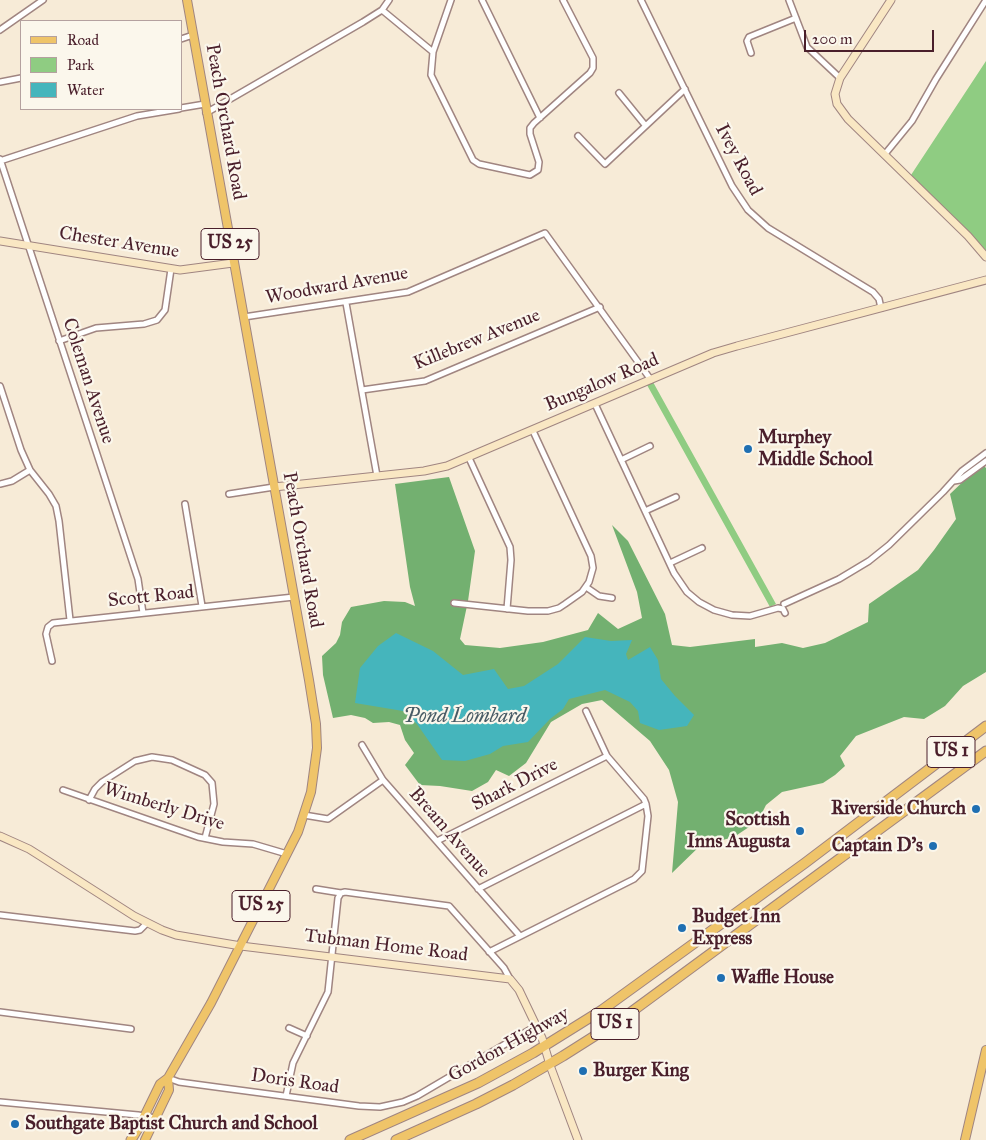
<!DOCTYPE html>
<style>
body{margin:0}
#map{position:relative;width:986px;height:1140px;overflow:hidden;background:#f7ebd7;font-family:"IM FELL Great Primer",serif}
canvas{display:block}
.legend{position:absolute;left:20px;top:20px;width:162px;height:90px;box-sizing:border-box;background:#fbf7ec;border:1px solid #b4a19f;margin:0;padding:6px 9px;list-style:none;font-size:15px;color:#4a1f2b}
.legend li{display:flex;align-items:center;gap:10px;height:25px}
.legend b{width:25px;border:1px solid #b4a19f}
.scale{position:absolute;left:804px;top:30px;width:130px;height:22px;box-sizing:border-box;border:2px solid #4a1f2b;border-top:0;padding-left:6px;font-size:15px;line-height:18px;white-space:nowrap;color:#4a1f2b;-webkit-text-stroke:4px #fbf7ec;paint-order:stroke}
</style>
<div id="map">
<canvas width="986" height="1140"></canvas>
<ul class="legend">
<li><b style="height:6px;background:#efc469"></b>Road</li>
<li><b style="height:14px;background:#8fcc82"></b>Park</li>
<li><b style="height:14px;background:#45b5bc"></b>Water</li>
</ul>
<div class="scale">200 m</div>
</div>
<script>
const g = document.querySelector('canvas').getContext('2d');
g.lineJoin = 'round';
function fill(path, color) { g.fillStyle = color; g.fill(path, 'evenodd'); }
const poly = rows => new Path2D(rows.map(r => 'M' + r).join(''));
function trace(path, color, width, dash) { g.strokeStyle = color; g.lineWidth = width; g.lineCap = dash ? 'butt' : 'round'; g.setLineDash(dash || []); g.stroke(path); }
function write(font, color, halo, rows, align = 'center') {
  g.font = font + ' "IM FELL Great Primer",serif'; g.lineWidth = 4.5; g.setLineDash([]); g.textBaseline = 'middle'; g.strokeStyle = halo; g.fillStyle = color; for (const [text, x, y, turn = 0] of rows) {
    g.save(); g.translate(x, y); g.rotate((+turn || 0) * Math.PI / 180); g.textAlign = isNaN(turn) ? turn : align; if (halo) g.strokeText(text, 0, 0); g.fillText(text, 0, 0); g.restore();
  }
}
fill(poly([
 [986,61,986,259,968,236,911,175],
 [653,382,776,604,770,607,647,385]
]), '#8fcc82');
fill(poly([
 [984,466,986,468,986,672,963,686,945,706,924,719,904,717,856,736,840,756,845,766,835,775,823,783,782,792,766,805,758,821,734,837,715,842,704,842,672,873,678,802,669,770,650,741,602,700,582,704,551,722,526,763,509,776,496,770,488,782,472,791,440,786,420,785,405,765,414,753,405,740,400,725,389,722,373,723,365,718,351,715,333,718,323,675,322,656,336,643,340,635,342,622,351,607,384,601,405,602,415,606,410,587,395,484,449,477,475,551,468,601,460,639,465,645,500,648,543,642,588,630,598,613,618,629,642,618,637,592,612,525,628,541,665,614,672,645,690,647,755,639,755,647,782,643,803,648,825,643,868,622,869,604,918,570,934,550,956,519,950,494,971,474]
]), '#73b070');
fill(poly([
 [396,633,433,651,463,675,494,669,508,689,524,686,558,664,585,637,611,641,632,640,626,654,628,660,650,647,658,660,661,679,675,696,694,715,687,726,659,730,640,723,638,711,630,702,605,690,569,699,563,709,550,719,528,742,503,746,490,754,465,761,442,760,417,724,403,711,355,703,360,668,378,646]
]), '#45b5bc');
const street = poly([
 [482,0,540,118],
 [641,0,732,186,748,210,768,228,873,292,879,299,881,308],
 [789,0,807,47,840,78],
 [382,10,433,52,431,75,473,160,479,164,530,175,538,170,539,162,530,134,530,128,534,123,590,73,593,68,593,58,563,0],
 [0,30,43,0],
 [181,39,193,35],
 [433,52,451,0],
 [751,53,747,41,749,37,796,18],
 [0,82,21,78],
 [619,93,645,125],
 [181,108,205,104],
 [206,113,363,22,382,10,389,0],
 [578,136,605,164,685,89],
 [885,154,912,121,936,79,986,0],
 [0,159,138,579,143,613],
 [0,161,137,116,179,109],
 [346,303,377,476],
 [244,317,408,292,545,233,651,380],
 [59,341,96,328,144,324,157,320,165,310,171,269],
 [0,386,21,450,30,470,49,494,56,506,59,521,70,620],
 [362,390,425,381,600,307],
 [595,404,674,573,687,592,699,602,714,610,732,615,750,616,778,608,783,609,785,613],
 [469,458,510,547,511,560,507,609],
 [621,460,650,446],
 [954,481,960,480,986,461],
 [0,484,12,481,30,470],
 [229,494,274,487],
 [185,504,202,606],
 [645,511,676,497],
 [670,563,702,548],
 [586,587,599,596,612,598],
 [454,603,528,611,548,611,559,608,565,604,582,592,589,582,593,568,591,556,533,431],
 [784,604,839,579,869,561,889,545,943,492,962,471,986,453],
 [52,661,46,634,48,627,53,623,294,597],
 [362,745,383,780,520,936],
 [63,790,198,837,223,842,253,844,287,854],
 [89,800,95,789,102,782,135,761,152,757,172,760,205,775,212,783,214,804,205,838],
 [304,815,328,819,383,780],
 [437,841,607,756],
 [316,889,341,893],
 [478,889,646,804],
 [0,915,135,931,140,930,147,923],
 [489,952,634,879,642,871,648,816,646,804,644,799,607,756,586,711],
 [0,1012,131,1029],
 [289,1028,307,1036],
 [168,1078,179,1082,216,1087,359,1106,380,1107,403,1102,417,1096,536,1026],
 [286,1096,293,1063,328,992,338,898,341,893,345,892,449,906,504,968,510,979],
 [0,1102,138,1115,155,1118]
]);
const secondary = poly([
 [891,0,840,78,835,94,837,104,848,119,968,236,986,257],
 [0,241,180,270,233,263],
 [274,487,424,471,447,466,713,353,737,346,986,280],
 [0,836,29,849,48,861,134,916,162,930,176,935,241,946,510,979,519,990,542,1038,551,1068,578,1140]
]);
const primary = poly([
 [140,1125,160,1084,168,1078,211,1003,298,832,311,792,317,748,316,724,309,680,187,0],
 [145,1140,169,1090,168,1078],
 [965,1140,986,1050]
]);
const highway = poly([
 [131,1140,140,1125],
 [350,1140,478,1083,533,1053,602,1010,805,863,986,726],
 [396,1140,476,1104,513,1085,563,1056,623,1018,986,751]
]);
trace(street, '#a08581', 8);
trace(secondary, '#a08581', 9);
trace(primary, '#a08581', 10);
trace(highway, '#a08581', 11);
trace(street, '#fff', 5);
trace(secondary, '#f9e7c3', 7);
trace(primary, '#efc469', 8);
trace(highway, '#efc469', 9);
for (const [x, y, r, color] of [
 [748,449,5,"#1f6fb2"],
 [976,809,5,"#1f6fb2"],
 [800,831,5,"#1f6fb2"],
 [933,846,5,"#1f6fb2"],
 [682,928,5,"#1f6fb2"],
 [721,978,5,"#1f6fb2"],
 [583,1071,5,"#1f6fb2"],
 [15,1124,5,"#1f6fb2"]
]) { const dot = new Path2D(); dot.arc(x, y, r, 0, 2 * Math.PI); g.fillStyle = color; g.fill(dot); trace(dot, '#fbf7ec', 2); }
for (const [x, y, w] of [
 [230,244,58],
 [951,752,48],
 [261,906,58],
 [615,1024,48]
]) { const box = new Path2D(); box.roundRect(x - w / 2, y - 15.5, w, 31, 4); g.fillStyle = '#fbf7ec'; g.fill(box); trace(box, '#4a1f2b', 1); }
write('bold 18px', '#4a1f2b', null, [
 ["US 25",230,244],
 ["US 1",951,752],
 ["US 25",261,906],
 ["US 1",615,1024]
]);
write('19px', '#4a1f2b', '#fbf7ec', [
 ["Peach Orchard Road",225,122,80],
 ["Ivey Road",738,160,62],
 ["Chester Avenue",119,243,9],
 ["Woodward Avenue",337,286,-10],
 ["Killebrew Avenue",477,340,-22],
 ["Coleman Avenue",88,381,72],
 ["Bungalow Road",602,383,-23],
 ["Peach Orchard Road",302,550,80],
 ["Scott Road",151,597,-6],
 ["Shark Drive",515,785,-27],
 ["Wimberly Drive",164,807,17],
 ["Bream Avenue",449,833,49],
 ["Tubman Home Road",386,946,7],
 ["Gordon Highway",509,1045,-29],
 ["Doris Road",295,1082,8]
]);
write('bold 19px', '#4a1f2b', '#fbf7ec', [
 ["Murphey",758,438],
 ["Middle School",758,460],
 ["Riverside Church",966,809,"right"],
 ["Scottish",790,820,"right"],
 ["Inns Augusta",790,842,"right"],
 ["Captain D's",923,846,"right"],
 ["Budget Inn",692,917],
 ["Express",692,939],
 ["Waffle House",731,978],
 ["Burger King",593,1071],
 ["Southgate Baptist Church and School",25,1124]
], 'left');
write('italic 20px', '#485b65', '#fbf7ec', [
 ["Pond Lombard",465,717]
]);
</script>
